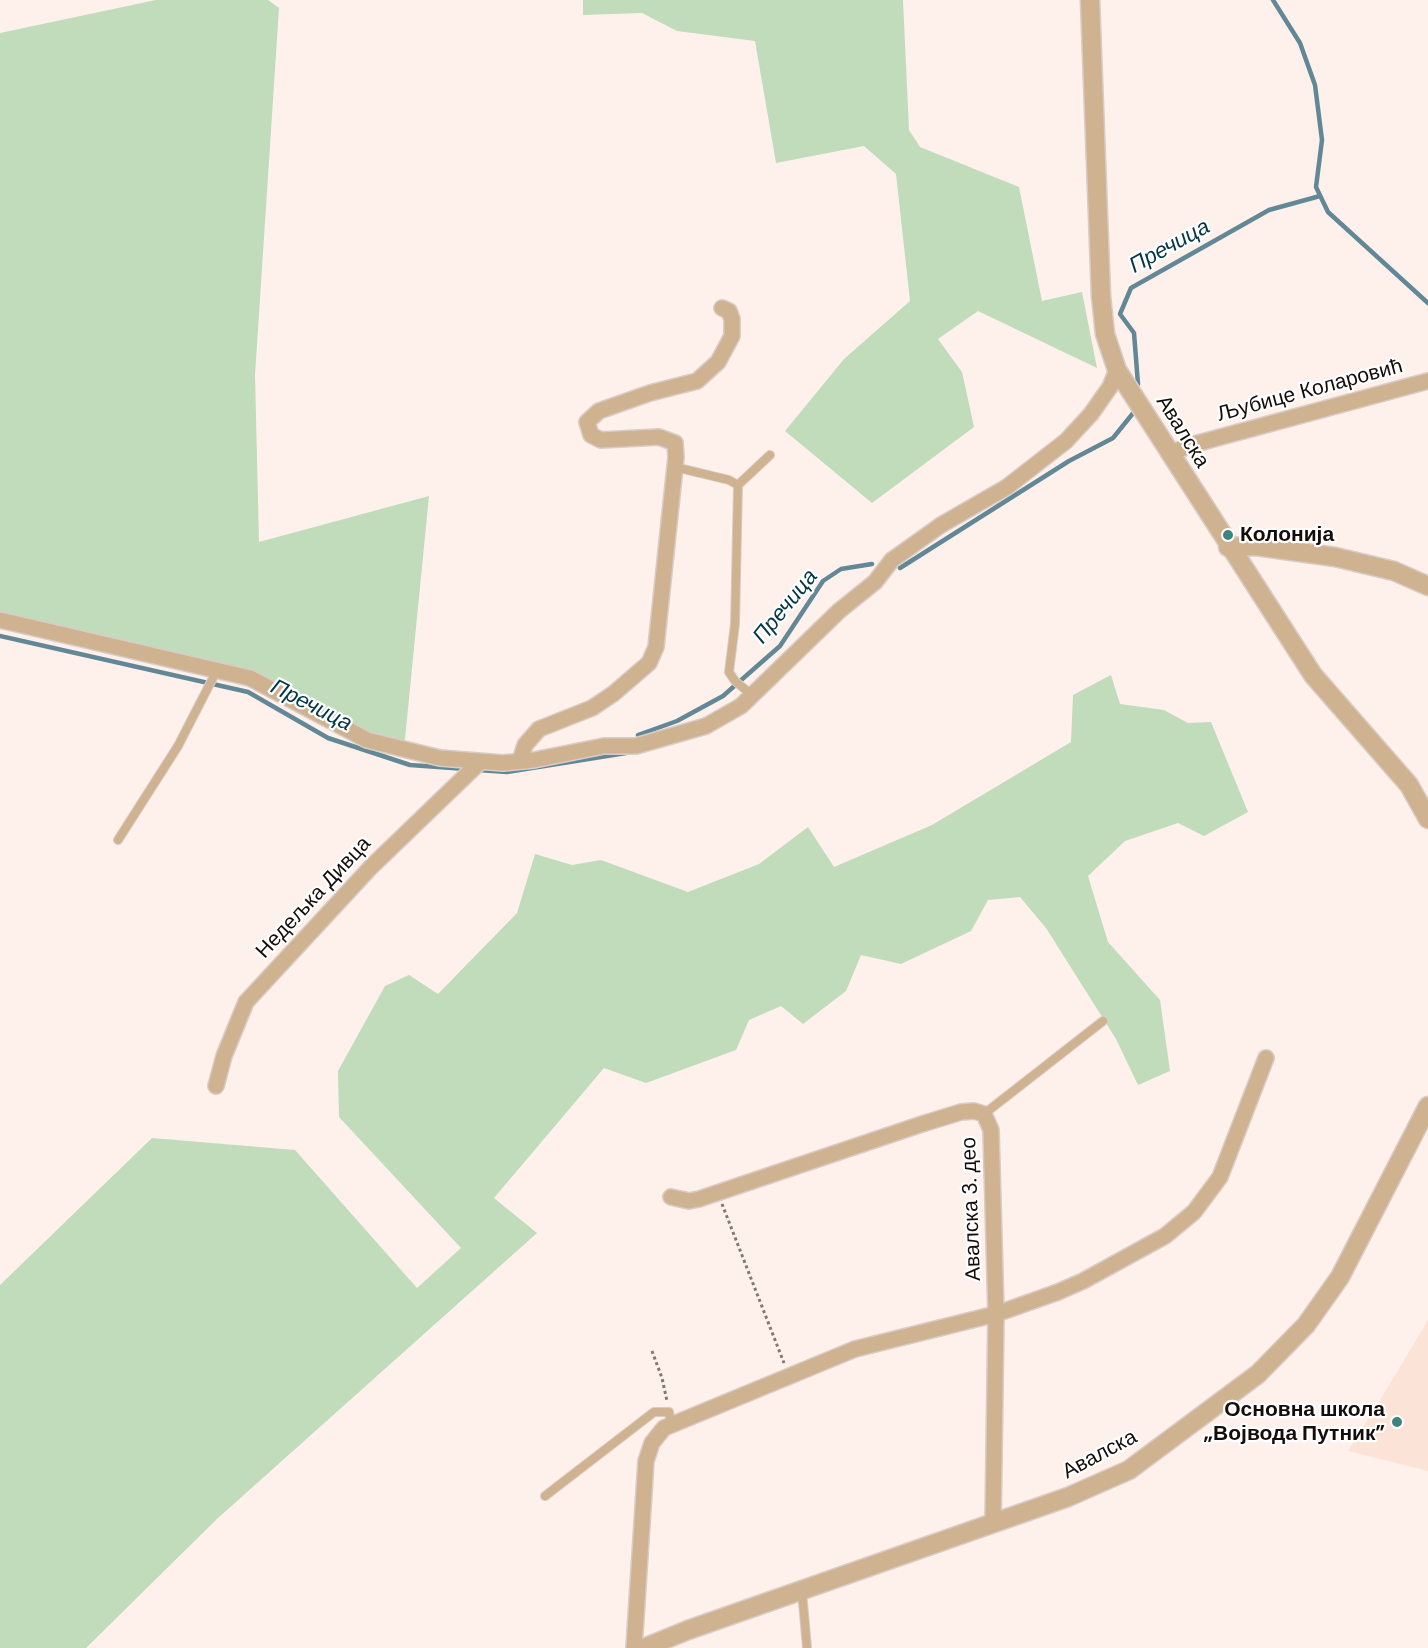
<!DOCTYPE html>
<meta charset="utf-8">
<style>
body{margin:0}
canvas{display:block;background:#fef0ea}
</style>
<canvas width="1428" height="1648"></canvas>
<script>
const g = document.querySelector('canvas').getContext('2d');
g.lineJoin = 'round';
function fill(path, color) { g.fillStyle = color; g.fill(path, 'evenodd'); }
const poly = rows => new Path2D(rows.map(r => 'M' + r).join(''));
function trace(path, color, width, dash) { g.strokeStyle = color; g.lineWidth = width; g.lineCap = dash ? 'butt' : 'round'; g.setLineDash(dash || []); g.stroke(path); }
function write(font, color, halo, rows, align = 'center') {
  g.font = font + ' "DM Sans",sans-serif'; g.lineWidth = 4.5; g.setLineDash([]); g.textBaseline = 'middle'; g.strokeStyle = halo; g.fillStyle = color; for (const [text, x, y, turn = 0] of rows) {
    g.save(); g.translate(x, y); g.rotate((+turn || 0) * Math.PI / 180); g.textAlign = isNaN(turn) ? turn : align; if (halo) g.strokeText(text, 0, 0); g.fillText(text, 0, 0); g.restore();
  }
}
fill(poly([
 [1428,1320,1428,1471,1348,1451,1385,1392]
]), '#fce3d8');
fill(poly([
 [156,0,268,0,279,8,255,375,259,542,429,496,404,749,217,670,0,625,0,33],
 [583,0,903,0,909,130,920,147,1019,187,1042,301,1082,292,1097,368,978,311,938,339,962,372,974,427,872,503,785,431,844,359,910,301,896,174,864,146,776,163,755,41,677,31,642,13,583,15],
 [1111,675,1120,704,1164,710,1188,723,1211,722,1248,812,1204,836,1178,823,1125,841,1088,876,1108,942,1160,1000,1170,1071,1138,1085,1116,1039,1046,928,1020,897,988,900,971,931,901,964,861,955,846,991,803,1024,781,1006,749,1020,736,1050,646,1083,604,1068,494,1198,537,1233,218,1518,86,1648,0,1648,0,1285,152,1138,295,1150,417,1288,461,1248,339,1117,338,1071,385,986,409,975,438,994,517,913,535,854,572,865,601,860,688,892,759,864,808,827,834,867,932,825,1071,742,1073,695]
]), '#c0dcbb');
trace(poly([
 [1273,0,1300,43,1315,85,1322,140,1316,187,1328,212,1428,303],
 [1138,384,1134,333,1120,314,1131,288,1269,210,1320,196],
 [900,568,1069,461,1113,438,1134,412],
 [0,636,248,692,328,738,410,765,466,769],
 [638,735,677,721,723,696,780,646,823,581,841,569,872,564],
 [478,770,507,772,626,753]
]), '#628897', 4.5);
const service = poly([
 [675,467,729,480,738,485,735,624,729,672,735,681,752,695],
 [738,485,770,455],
 [118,840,178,746,217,670],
 [984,1114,1103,1021],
 [545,1496,654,1412,669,1412,671,1424],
 [802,1591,807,1648]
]);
const minor = poly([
 [1169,454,1191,445,1428,381],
 [0,620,250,678,367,740,440,758,503,763,534,760,604,746,636,746,706,726,741,706,839,611,875,582,892,560,941,525,1007,487,1066,441,1091,414,1110,387,1117,370],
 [520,761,525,745,539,729,592,708,613,694,649,663,656,647,676,457,675,443,659,437,601,440,591,435,587,422,599,411,650,393,697,381,718,362,732,336,732,319,729,311,722,308],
 [216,1086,224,1056,246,1002,371,867,480,762],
 [671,1197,689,1201,699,1199,922,1124,961,1112,974,1111,984,1114,991,1130,996,1314,993,1524],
 [634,1648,646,1461,652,1443,664,1428,855,1349,996,1314,1058,1292,1083,1281,1165,1236,1194,1212,1220,1177,1266,1058]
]);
const tertiary = poly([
 [1090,0,1101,296,1105,334,1117,370,1313,675,1409,785,1428,819],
 [1228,547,1256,546,1335,557,1394,571,1428,586],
 [644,1648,688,1630,1068,1497,1129,1470,1258,1374,1306,1325,1340,1277,1428,1106]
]);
trace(service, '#d9ccc6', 10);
trace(minor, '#d9ccc6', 18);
trace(tertiary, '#d9ccc6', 21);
trace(poly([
 [722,1204,784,1363],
 [652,1351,662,1378,667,1401]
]), '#827873', 3, [3, 3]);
trace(service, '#cfb290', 8);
trace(minor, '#cfb290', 15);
trace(tertiary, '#cfb290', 18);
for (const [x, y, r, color] of [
 [1228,535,6,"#3d847d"],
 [1397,1422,6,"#3d847d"]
]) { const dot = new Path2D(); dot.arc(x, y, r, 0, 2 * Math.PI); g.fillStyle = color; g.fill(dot); trace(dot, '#fff', 2); }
write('21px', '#140d09', '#fff', [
 ["Љубице Коларовић",1310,391,-15],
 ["Авалска",1182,432,58],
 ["Недељка Дивца",314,898,-47],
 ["Авалска 3. део",972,1209,-92],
 ["Авалска",1100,1455,-28]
]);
write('bold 21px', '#140d09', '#fff', [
 ["Колонија",1240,535],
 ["Основна школа",1385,1410,"right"],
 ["„Војвода Путник”",1385,1434,"right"]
], 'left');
write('italic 22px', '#023748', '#fff', [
 ["Пречица",1170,247,-29],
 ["Пречица",786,607,-51],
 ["Пречица",311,706,27]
]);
</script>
